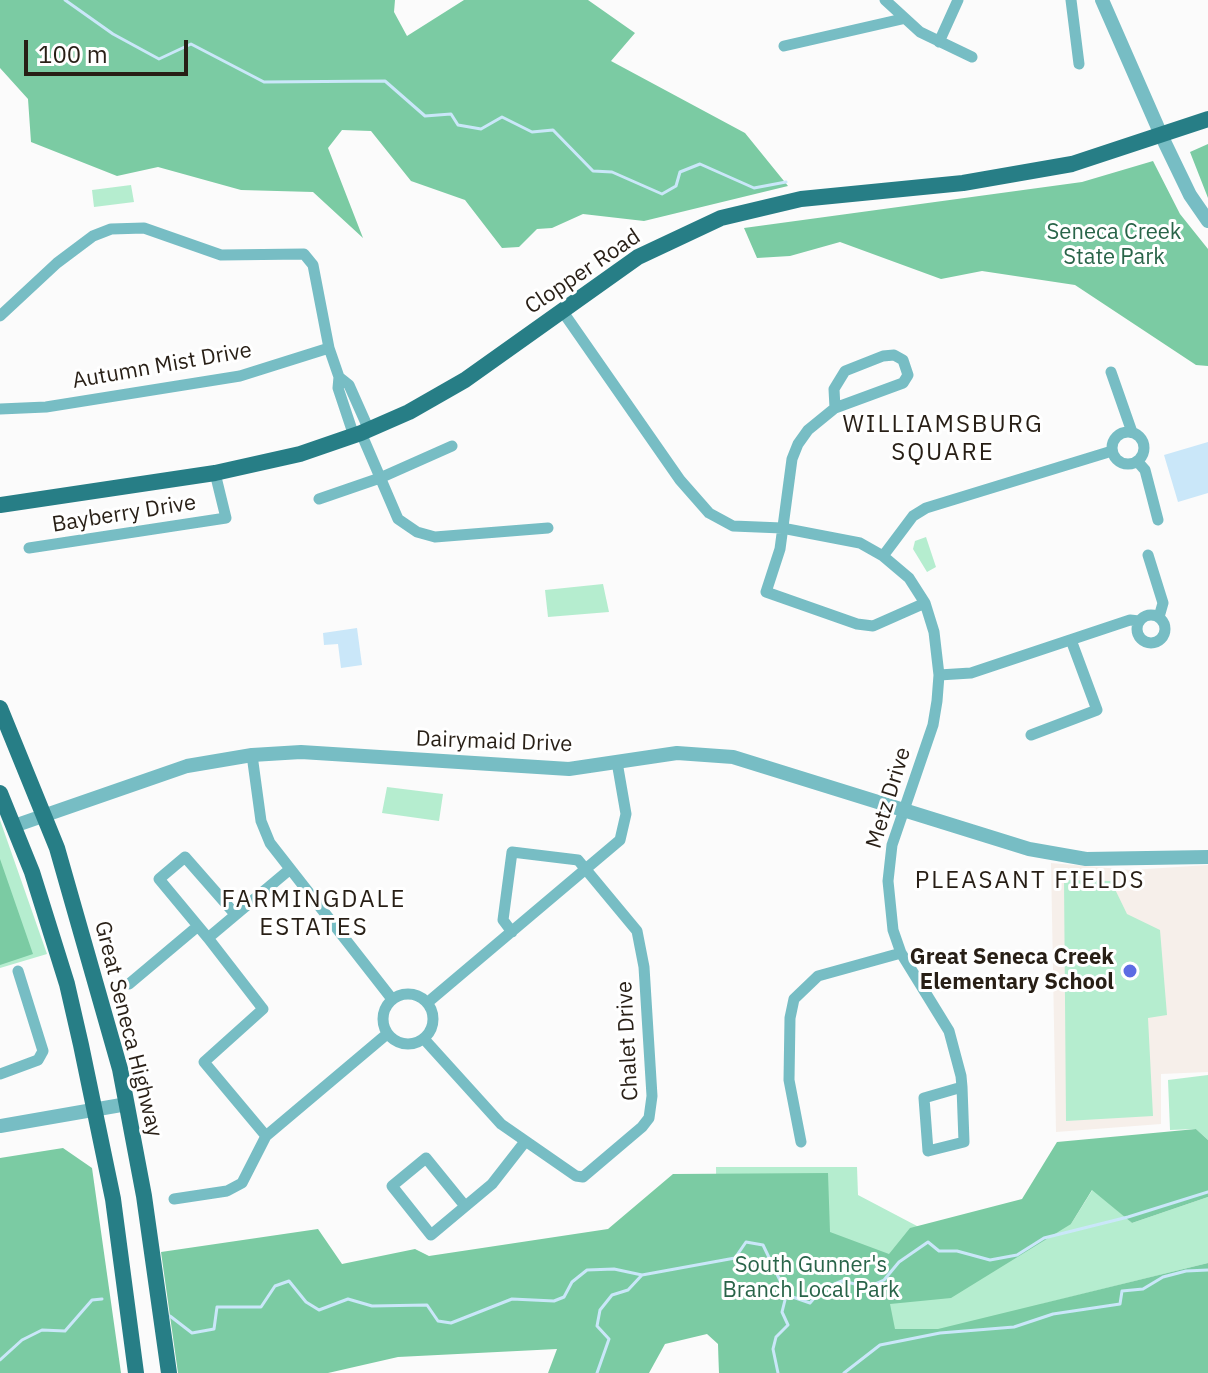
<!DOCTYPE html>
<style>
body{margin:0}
#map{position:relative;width:1208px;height:1373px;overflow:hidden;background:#fbfbfb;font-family:"IBM Plex Sans",sans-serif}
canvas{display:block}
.scale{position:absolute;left:24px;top:40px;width:164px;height:36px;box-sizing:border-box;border:4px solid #281f16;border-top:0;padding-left:10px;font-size:24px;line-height:28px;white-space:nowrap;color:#281f16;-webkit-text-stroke:6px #fff;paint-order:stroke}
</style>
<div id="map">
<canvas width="1208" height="1373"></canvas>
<div class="scale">100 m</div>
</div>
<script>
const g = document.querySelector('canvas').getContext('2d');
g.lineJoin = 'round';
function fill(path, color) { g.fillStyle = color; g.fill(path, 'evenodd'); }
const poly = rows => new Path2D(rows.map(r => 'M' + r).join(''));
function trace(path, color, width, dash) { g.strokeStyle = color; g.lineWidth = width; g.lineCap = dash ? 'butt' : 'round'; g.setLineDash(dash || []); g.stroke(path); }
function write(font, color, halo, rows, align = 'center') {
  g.font = font + ' "IBM Plex Sans",sans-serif'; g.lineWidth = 6; g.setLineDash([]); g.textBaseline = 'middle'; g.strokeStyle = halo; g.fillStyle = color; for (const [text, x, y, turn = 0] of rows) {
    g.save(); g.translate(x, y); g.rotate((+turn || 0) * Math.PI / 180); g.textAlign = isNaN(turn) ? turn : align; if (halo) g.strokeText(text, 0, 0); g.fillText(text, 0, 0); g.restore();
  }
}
fill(poly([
 [1051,863,1131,870,1208,865,1208,1072,1161,1074,1161,1124,1056,1132]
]), '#f6efea');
fill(poly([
 [131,185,134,202,94,207,92,190],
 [926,537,936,567,927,572,913,549,915,541],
 [603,584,609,612,548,617,545,590],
 [387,787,443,794,439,821,382,813],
 [0,820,47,954,0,968],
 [1064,880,1111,881,1127,914,1160,930,1167,1015,1148,1018,1153,1116,1066,1121],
 [1208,1075,1208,1140,1196,1129,1170,1130,1168,1080],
 [716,1167,857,1167,858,1195,917,1226,1071,1224,1093,1189,1132,1223,1208,1197,1208,1263,1042,1304,1208,1373,719,1373]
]), '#b5edcf');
fill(poly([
 [0,0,395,0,394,12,407,36,464,0,588,0,635,33,611,61,745,133,788,186,644,221,583,214,552,228,537,229,519,247,502,248,465,200,411,181,371,131,342,130,328,148,363,238,313,192,241,190,158,167,117,176,31,142,28,99,0,68],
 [1208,144,1208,198,1190,152],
 [1153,161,1180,214,1208,249,1208,366,1196,365,1075,285,982,271,941,279,840,242,790,256,757,258,744,228,1082,182],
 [0,859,33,954,0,965],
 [1196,1129,1208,1140,1208,1197,1132,1223,1092,1190,1071,1224,951,1298,890,1304,895,1329,938,1329,1208,1263,1208,1373,719,1373,718,1344,707,1334,665,1344,649,1373,548,1373,557,1349,398,1357,328,1373,178,1373,161,1252,318,1229,342,1264,415,1249,429,1256,608,1229,673,1174,828,1173,830,1232,889,1254,910,1228,1022,1199,1057,1142],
 [63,1148,92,1168,121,1373,0,1373,0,1158]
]), '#7bcba3');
fill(poly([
 [1208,442,1208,493,1178,502,1164,455],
 [357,628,362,665,341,668,338,644,324,645,323,633]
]), '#cae7f9');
trace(poly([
 [65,0,113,34,159,59,191,44,264,82,385,81,425,116,451,114,458,125,481,129,502,117,532,132,553,130,593,171,612,172,662,194,676,186,680,172,700,164,754,188,786,182],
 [170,1316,192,1333,214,1329,217,1307,261,1307,275,1286,289,1281,306,1302,319,1310,348,1299,372,1306,427,1305,438,1321,451,1323,512,1299,554,1301,564,1297,572,1282,587,1270,614,1269,642,1275,735,1258,746,1242,763,1245,787,1295,810,1303,822,1289,842,1281,868,1287,884,1280,899,1262,928,1242,939,1251,957,1251,990,1260,1017,1255,1044,1238,1128,1217,1208,1192],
 [0,1360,22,1340,42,1330,65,1331,92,1300,102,1299],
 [597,1373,609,1339,597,1326,600,1310,612,1295,628,1290,642,1275],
 [778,1373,773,1349,776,1337,788,1325,782,1312,786,1296],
 [844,1373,880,1345,940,1333,1014,1327,1053,1314,1120,1304,1122,1291,1143,1289,1163,1277,1186,1271,1208,1270]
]), '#cae7f9', 3);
trace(poly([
 [885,0,920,32,972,57],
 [1071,0,1079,64],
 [939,42,958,0],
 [784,46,902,19],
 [563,312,680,480,709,513,733,526,782,528,860,543,883,556,909,578,925,603,934,632,939,675,937,701,933,725,892,845,888,881,893,930,901,953,949,1031,961,1076,962,1087,964,1142,928,1151,924,1098,962,1087],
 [0,316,57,263,93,236,111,229,144,228,221,255,304,254,313,265,329,348,339,377,338,388,354,436],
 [1111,372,1132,432],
 [339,377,349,385,369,430],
 [835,408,834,389,845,371,883,356,894,355,903,360,908,375,903,383,835,408,808,430,798,444,792,459,780,549,766,592,857,624,873,626,925,603],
 [0,409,46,407,240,376,329,348],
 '1112 448a16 16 0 1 1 32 0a16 16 0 1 1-32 0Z',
 [361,433,398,519,417,532,435,537,548,528],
 [1137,461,1145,470,1158,520],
 [319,499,380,478,452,446],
 [29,548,226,518,215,473],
 [1148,555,1163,603,1159,617],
 [883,556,913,516,926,508,1112,451],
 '1137 629a14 14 0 1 1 28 0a14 14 0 1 1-28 0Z',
 [939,675,971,673,1130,620,1139,621],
 [1031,735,1097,710,1071,640],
 [252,755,261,821,270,843,392,999],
 [208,938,159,879,185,857,235,914],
 [129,984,198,926],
 '383 1019a25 25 0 1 1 50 0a25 25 0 1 1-50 0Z',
 [427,1003,620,840,626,814,617,762],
 [424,1039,501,1124,576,1176,583,1177,642,1127,649,1118,652,1096,644,967,637,931,578,860,512,852,503,920,512,932],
 [0,1074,38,1060,43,1051,18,971],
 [266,1136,204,1062,263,1009,208,938,289,870],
 [801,1142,789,1080,790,1018,794,999,818,976,901,953],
 [174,1199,227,1191,242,1183,266,1136,387,1034],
 [465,1206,426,1158,392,1186,431,1235,492,1184,524,1143]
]), '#77bdc4', 11);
trace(poly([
 [1102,0,1162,137,1190,195,1208,221],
 [14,826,187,766,252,755,301,752,569,769,677,753,733,757,1029,849,1086,859,1208,857],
 [0,1126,127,1104]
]), '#77bdc4', 14);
trace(poly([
 [0,505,215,473,300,454,361,433,409,412,465,380,638,257,721,218,801,199,963,183,1072,164,1208,119],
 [0,708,57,848,120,1069,144,1196,169,1373],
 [0,793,32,872,67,984,81,1045,113,1199,136,1373]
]), '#277e86', 16);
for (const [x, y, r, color] of [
 [1130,971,8,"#5c6ce3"]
]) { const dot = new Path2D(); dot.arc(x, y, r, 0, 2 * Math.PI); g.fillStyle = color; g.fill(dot); trace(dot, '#fff', 3); }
write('22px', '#296449', '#fff', [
 ["Seneca Creek",1114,233],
 ["State Park",1114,258],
 ["South Gunner's",811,1266],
 ["Branch Local Park",811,1291]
]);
write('22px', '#281f16', '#fff', [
 ["Clopper Road",583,272,-34],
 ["Autumn Mist Drive",162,366,-10],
 ["Bayberry Drive",124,514,-9],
 ["Dairymaid Drive",494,742,2],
 ["Metz Drive",889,798,-73],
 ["Great Seneca Highway",128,1029,76],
 ["Chalet Drive",628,1041,-93]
]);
write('bold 22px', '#281f16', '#fff', [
 ["Great Seneca Creek",1114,958],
 ["Elementary School",1114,983]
], 'right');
g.letterSpacing = '2px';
write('24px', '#281f16', '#fff', [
 ["WILLIAMSBURG",943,425],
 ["SQUARE",943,453],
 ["PLEASANT FIELDS",1030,881],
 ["FARMINGDALE",314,900],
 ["ESTATES",314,928]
]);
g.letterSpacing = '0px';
</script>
